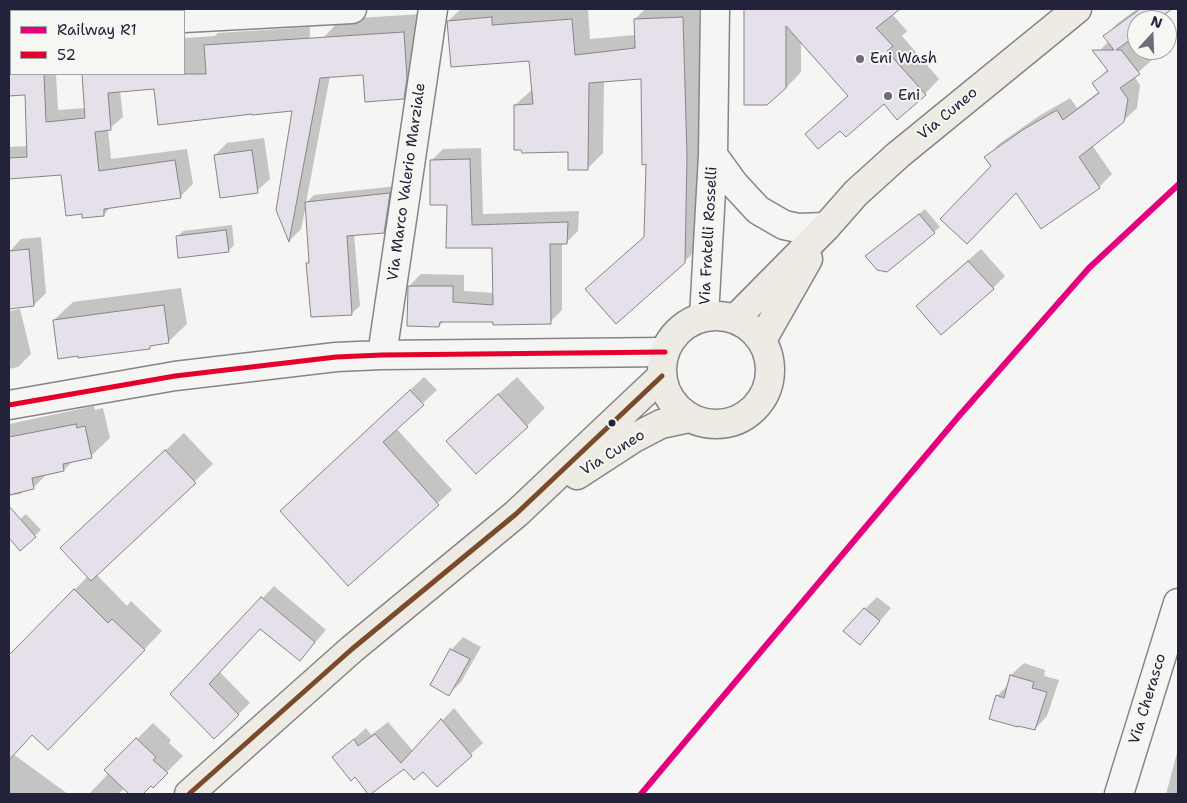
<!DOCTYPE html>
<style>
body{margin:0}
#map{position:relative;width:1187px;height:803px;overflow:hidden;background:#f5f5f3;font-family:"Shantell Sans",sans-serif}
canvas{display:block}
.frame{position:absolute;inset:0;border:10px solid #22223b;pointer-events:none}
.legend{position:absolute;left:10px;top:10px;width:175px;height:65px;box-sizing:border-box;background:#f6f6f2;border:1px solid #a1a1a9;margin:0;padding:6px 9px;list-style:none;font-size:15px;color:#22223b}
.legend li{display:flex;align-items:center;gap:10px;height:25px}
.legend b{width:25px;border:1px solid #a1a1a9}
.north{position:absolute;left:1127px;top:10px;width:50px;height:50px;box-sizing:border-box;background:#f6f6f2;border:1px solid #a1a1a9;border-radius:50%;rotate:20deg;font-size:14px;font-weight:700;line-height:20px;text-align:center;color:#22223b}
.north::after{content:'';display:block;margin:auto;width:18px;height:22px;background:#6c6c7b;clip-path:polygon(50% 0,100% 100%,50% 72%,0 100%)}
</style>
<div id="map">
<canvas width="1187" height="803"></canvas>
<div class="frame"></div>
<ul class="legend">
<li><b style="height:6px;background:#e5007d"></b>Railway R1</li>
<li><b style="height:6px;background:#e4002b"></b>52</li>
</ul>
<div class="north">N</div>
</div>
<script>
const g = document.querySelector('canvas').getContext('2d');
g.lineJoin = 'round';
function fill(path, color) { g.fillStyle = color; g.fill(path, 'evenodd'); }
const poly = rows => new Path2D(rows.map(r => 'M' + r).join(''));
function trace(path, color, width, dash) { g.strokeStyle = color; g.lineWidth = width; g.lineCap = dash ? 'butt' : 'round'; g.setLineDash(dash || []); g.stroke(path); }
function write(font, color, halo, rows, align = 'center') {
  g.font = font + ' "Shantell Sans",sans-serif'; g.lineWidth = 4; g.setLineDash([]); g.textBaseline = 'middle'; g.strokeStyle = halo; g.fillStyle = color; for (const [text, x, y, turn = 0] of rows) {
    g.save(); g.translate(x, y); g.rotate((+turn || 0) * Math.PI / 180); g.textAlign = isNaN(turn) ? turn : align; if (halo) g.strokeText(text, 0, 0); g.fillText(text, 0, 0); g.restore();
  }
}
fill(poly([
 [461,9,508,9,508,10,588,9,590,39,635,35,635,19,645,9,699,9,702,138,700,246,684,262,587,289,646,235,647,163,642,77,604,81,603,153,587,169,569,151,515,105,533,89,530,60,448,21],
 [749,9,897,9,891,13,907,31,902,36,939,79,925,94,884,102,849,95,801,40,801,72,786,88,746,16],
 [1137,9,1149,9,1156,18,1157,9,1170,9,1156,19,1158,20,1137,20,1137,50,1144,50,1152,60,1134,76,1140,85,1137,108,1123,121,1092,145,1112,174,1099,187,1016,191,986,157,999,144,1039,116,1070,98,1077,108,1100,91,1094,83,1108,69,1096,54,1109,41,1105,36,1118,23],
 [422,14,422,80,403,98,364,74,330,76,306,203,314,195,397,186,392,224,384,231,354,234,360,306,352,313,307,264,310,261,306,206,301,229,290,240,277,210,294,110,155,88,120,91,123,117,108,130,111,159,187,149,193,184,180,197,112,206,103,215,63,174,9,177,9,147,28,146,27,94,9,94,9,50,11,50,11,74,56,74,58,110,85,108,83,74,184,74,184,38,215,36,218,33,310,27,309,66,323,38,341,19],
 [264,138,270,179,257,191,215,155,227,143],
 [481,148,483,214,579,211,578,231,566,243,562,243,562,310,550,322,445,320,439,326,409,286,421,274,464,275,464,291,494,293,493,247,448,203,431,161,443,149],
 [925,209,940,227,934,232,873,250],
 [232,225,234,245,228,251,177,237,183,231],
 [41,237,46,293,34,305,14,307,9,252,21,239],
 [981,249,1005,276,993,288,930,294],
 [181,288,187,324,168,342,153,344,149,348,54,320,73,302],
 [20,309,31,354,18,367,9,369,9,311],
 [424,377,437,390,396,428,452,490,348,584,295,497],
 [517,377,545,408,527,426,447,441],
 [94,406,95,410,103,408,110,438,91,456,74,460,64,470,48,473,33,488,24,490,21,494,9,496,9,424],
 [184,433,213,464,96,574,127,606,131,601,162,631,66,730,32,734,13,754,68,794,9,794,9,657,88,576,80,530],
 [26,514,41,530,20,549,9,536,9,529],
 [274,586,326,630,300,660,260,628,219,671,250,703,214,738,172,694],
 [877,597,891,608,860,644,865,609],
 [463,637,481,647,461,682,449,694,451,650],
 [1024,663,1045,670,1044,676,1059,680,1047,716,1035,729,997,696,1009,684,1011,675],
 [454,708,483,743,437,785,423,770,404,767,355,776,334,757,366,728,371,735,388,722,413,751],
 [153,723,171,740,169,743,183,756,153,786,151,785,141,794,131,794,125,788,118,794,89,794,109,773,106,770],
 [1178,752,1178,794,1166,794,1177,753]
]), '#0003');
const building = poly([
 [744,9,900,9,876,28,893,46,887,51,926,95,897,120,884,104,846,137,840,131,818,149,805,134,848,96,786,26,786,88,767,105,744,105,744,9],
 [1140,9,1172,9,1157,20,1137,20,1137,35,1116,50,1121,50,1140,74,1120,88,1128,99,1124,122,1079,157,1100,188,1041,229,1016,193,967,244,940,219,991,166,984,157,1024,129,1057,110,1063,120,1099,93,1092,83,1108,71,1092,50,1114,50,1103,36,1140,9],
 [492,17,492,25,572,19,575,55,635,48,634,19,683,17,687,155,685,263,616,324,585,289,644,237,646,164,642,165,641,79,589,83,588,170,568,170,568,152,522,153,521,150,514,150,514,105,533,104,529,61,451,67,447,21,492,17],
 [404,32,407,78,404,99,365,102,363,75,320,78,289,242,276,210,292,111,252,115,252,114,158,125,154,89,108,93,111,130,95,132,99,171,175,160,181,198,104,209,104,216,82,218,82,214,66,216,61,175,9,179,9,158,27,157,25,95,9,96,9,74,44,74,46,122,85,118,82,74,206,74,204,45,404,32],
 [252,150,258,193,220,198,214,155,252,150],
 [470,159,472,225,568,222,567,244,550,244,551,324,493,325,493,322,440,322,439,327,407,326,408,286,453,286,453,302,493,305,492,248,446,248,447,205,430,205,430,160,470,159],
 [390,193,384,233,347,236,352,315,311,317,306,263,309,263,305,202,390,193],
 [919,214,935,233,887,272,877,270,865,256,919,214],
 [226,230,229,252,178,258,176,236,226,230],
 [29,249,34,306,9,309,9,251,29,249],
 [968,261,994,289,941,335,916,306,968,261],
 [164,305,169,343,150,346,150,349,78,358,78,356,58,359,53,320,164,305],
 [410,390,424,405,383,442,439,505,348,586,280,511,410,390],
 [498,394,528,427,476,474,446,441,498,394],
 [76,424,77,428,85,426,92,458,63,464,64,471,32,478,34,489,9,495,9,437,76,424],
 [165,450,196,483,91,581,60,548,165,450],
 [9,506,36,537,20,551,9,538,9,506],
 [74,589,108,623,112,619,145,650,48,750,32,735,9,760,9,655,74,589],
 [261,597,315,642,300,661,260,629,209,684,239,715,214,739,170,694,261,597],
 [864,608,880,621,860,645,843,631,864,608],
 [450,649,470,659,449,696,430,685,450,649],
 [1010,675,1034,682,1032,688,1047,692,1035,730,1018,726,1018,727,989,719,996,695,1004,698,1010,675],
 [441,719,472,756,437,787,423,772,414,780,404,769,371,794,368,794,355,777,351,781,332,757,354,739,358,746,375,734,401,763,441,719],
 [136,738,156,757,153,760,168,773,153,788,151,786,143,794,129,794,104,770,136,738]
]);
fill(building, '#e5e0e9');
trace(building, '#858589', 1);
const street = poly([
 [9,18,11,19],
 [184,18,352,9],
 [713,155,734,184,758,210,784,225,798,228,826,227],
 [704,317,713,155,715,9],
 [382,355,433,9],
 [9,405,175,376,336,357,382,355,665,352]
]);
const secondary = poly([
 [1119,794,1178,603]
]);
const primary = poly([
 '662 370a54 54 0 1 1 108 0a54 54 0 1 1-108 0Z',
 [735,319,826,227,856,193,898,155,1077,9],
 [762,340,808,259],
 [577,475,634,438,661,424,689,418],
 [189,794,352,649,516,514,662,376]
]);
trace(street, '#858589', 31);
trace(secondary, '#858589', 31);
trace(primary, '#858589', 31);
trace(street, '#f5f5f3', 28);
trace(secondary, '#f5f5f3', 28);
trace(primary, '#eeebe4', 28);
trace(poly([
 [9,405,175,376,336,357,382,355,665,352]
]), '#e4002b', 5);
trace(poly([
 [189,794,352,649,516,514,662,376]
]), '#7a4b2a', 5);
trace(poly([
 [641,794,959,416,1089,268,1178,185]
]), '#e5007d', 6);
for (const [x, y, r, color] of [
 [860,59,5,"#6c6c7b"],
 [888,96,5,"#6c6c7b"],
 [612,423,4.5,"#22223b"]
]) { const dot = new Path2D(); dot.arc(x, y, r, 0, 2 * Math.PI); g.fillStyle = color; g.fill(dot); trace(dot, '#f6f6f2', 2); }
write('15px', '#22223b', '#f6f6f2', [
 ["Eni Wash",870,59],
 ["Eni",898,96]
], 'left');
write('15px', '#22223b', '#f6f6f2', [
 ["Via Cuneo",948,114,-40],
 ["Via Marco Valerio Marziale",407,182,-82],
 ["Via Fratelli Rosselli",709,236,-87],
 ["Via Cuneo",613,453,-32],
 ["Via Cherasco",1148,699,-73]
]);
</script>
